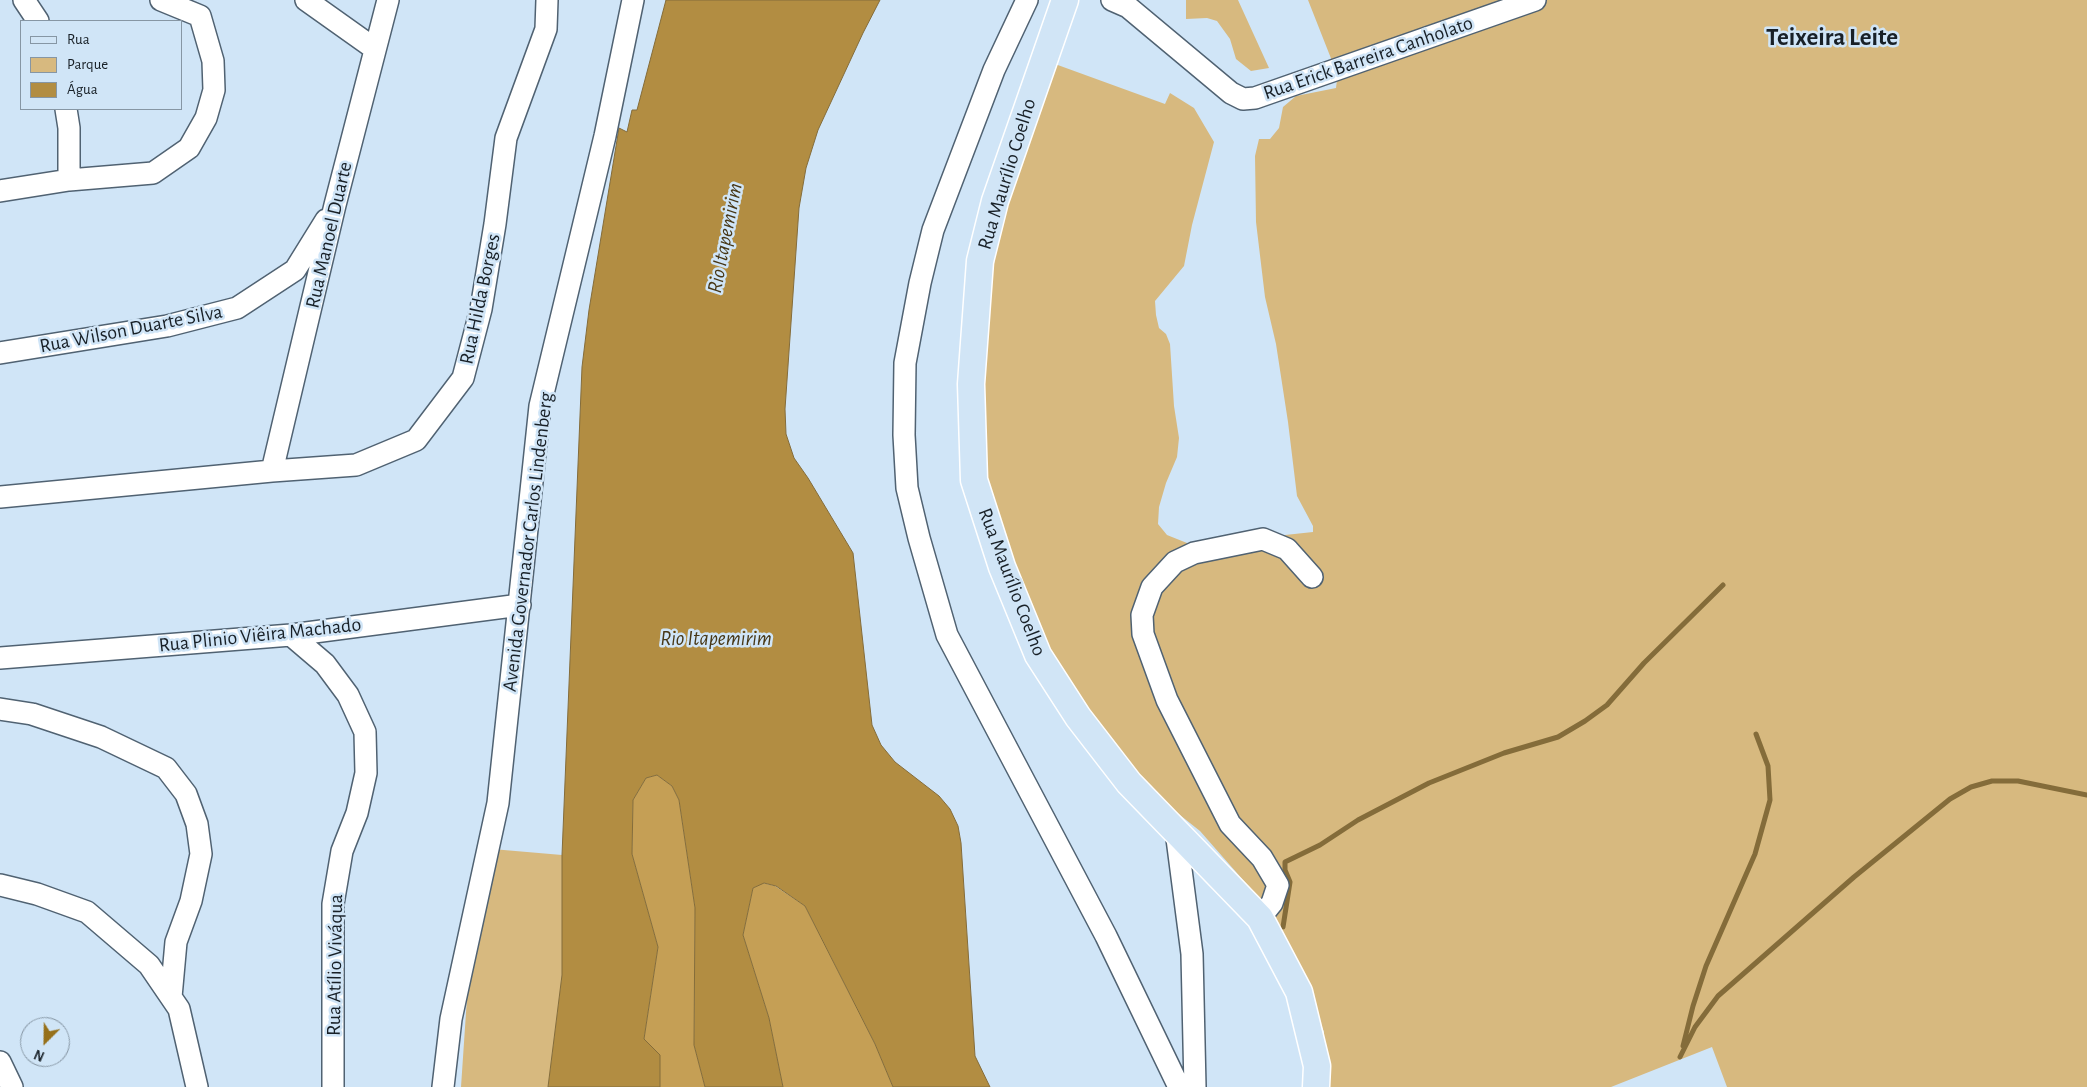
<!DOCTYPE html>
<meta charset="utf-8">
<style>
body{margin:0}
#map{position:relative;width:2087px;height:1087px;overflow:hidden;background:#d0e5f7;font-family:"Alegreya Sans",sans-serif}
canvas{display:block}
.legend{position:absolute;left:20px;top:20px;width:162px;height:90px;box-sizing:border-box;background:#d0e5f7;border:1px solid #8696a4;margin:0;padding:6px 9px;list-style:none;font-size:15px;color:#182027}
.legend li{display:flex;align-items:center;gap:10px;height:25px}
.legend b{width:25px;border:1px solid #8696a4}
.north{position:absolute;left:20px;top:1017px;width:50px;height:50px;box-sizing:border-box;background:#d0e5f7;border:1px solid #8696a4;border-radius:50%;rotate:203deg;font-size:14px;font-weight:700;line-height:20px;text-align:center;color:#182027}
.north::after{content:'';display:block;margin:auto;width:18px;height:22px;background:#96701a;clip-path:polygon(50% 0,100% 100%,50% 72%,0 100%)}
</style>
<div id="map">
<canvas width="2087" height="1087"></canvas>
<ul class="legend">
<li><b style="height:6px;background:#d1e5f6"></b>Rua</li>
<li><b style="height:14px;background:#d7b97f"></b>Parque</li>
<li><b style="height:14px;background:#b28d42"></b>Água</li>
</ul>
<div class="north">N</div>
</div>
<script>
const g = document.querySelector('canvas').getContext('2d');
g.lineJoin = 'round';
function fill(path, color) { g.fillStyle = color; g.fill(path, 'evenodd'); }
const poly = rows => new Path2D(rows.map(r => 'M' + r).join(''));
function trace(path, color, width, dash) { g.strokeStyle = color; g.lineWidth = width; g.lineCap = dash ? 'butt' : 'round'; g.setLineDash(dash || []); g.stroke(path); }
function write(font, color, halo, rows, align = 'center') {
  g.font = font + ' "Alegreya Sans",sans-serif'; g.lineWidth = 5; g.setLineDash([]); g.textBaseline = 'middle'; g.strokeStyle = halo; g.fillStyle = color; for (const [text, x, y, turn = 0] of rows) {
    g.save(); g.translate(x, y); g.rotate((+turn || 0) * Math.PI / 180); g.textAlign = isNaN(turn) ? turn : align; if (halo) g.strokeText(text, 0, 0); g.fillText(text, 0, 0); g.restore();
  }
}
fill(poly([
 [1186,0,1238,0,1269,68,1251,71,1236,59,1230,39,1217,21,1207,18,1186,19],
 [1308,0,2087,0,2087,1087,1727,1087,1712,1047,1611,1087,1323,1087,1324,1032,1291,951,1265,905,1200,831,1166,804,1104,737,1038,631,988,496,983,425,986,321,998,236,1011,187,1055,64,1165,104,1170,93,1194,108,1214,142,1192,225,1184,266,1155,301,1156,315,1159,328,1166,334,1170,344,1174,406,1179,438,1177,457,1166,483,1159,507,1158,524,1167,535,1192,545,1313,532,1313,526,1297,496,1288,422,1276,344,1265,297,1256,222,1255,156,1259,139,1270,139,1279,128,1283,107,1296,96,1336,88,1337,80,1334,66],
 [492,849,562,855,562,975,548,1087,461,1087,468,983]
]), '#d7b97f');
fill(poly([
 [657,775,672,786,679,800,695,908,694,1045,705,1087,660,1087,660,1055,644,1039,658,947,632,854,633,800,646,778],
 [763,883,775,886,805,906,875,1044,893,1087,783,1087,769,1018,743,935,753,888]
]), '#c59f55');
const water = poly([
 [666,0,880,0,863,33,818,130,806,168,799,208,785,409,786,434,794,458,808,478,853,553,872,725,881,745,895,762,939,796,950,809,958,826,961,843,975,1056,990,1087,893,1087,875,1044,805,906,776,886,764,883,753,888,743,935,769,1018,783,1087,705,1087,694,1045,695,908,679,800,672,786,657,775,646,778,633,800,632,854,658,947,644,1039,660,1055,660,1087,548,1087,562,975,562,855,582,367,589,310,619,128,627,132,632,110,637,110,666,0]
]);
fill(water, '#b28d42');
trace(water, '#846c3a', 1);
trace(poly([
 [1283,927,1290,882,1285,870,1285,862,1320,845,1358,820,1429,783,1504,753,1558,737,1585,721,1607,705,1644,663,1723,585],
 [1683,1046,1693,1006,1706,966,1755,854,1770,800,1768,766,1756,734],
 [1680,1057,1695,1027,1718,996,1854,877,1950,799,1971,787,1992,781,2018,781,2087,795]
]), '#846c3a', 5);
const minor = poly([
 [24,0,38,21],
 [306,0,375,49],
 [1027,0,994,70,933,230,920,283,905,363,904,435,907,488,919,538,947,635,1106,936,1179,1087],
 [1112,0,1128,7,1231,93,1243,99,1255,98,1535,0],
 [66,109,69,128,69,180],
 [0,191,69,180,153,173,189,148,206,118,214,90,213,61,200,16,161,0],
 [0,353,167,326,237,308,295,270,326,220],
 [272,471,335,205,388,0],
 [0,497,272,471,356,465,416,440,463,378,481,309,495,224,506,138,546,29,547,0],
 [291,635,325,664,348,695,365,732,366,773,357,813,342,851,333,904,333,1087],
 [0,658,291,635,520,605],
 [0,709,32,714,101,737,166,768,186,794,197,824,201,854,191,901,176,942,171,997],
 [1176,831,1192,954,1195,1087],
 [0,885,37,894,87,912,149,965,179,1009,197,1087],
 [1260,918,1272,903,1278,885,1262,858,1230,824,1167,700,1143,634,1142,615,1152,587,1175,562,1194,553,1263,539,1287,549,1312,577],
 [0,1062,12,1087],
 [443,1087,451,1019,498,803,540,406,605,136,633,0]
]);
const major = poly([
 [1065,0,995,201,980,261,971,384,974,480,1002,567,1038,655,1078,717,1129,783,1260,918,1299,992,1317,1066,1316,1087]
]);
trace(minor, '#506272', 24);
trace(major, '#fff', 29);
trace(minor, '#fff', 21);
trace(major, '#d1e5f6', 26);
write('20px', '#182027', '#d0e5f7', [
 ["Rua Erick Barreira Canholato",1368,58,-19],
 ["Rua Maurílio Coelho",1007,174,-73],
 ["Rua Manoel Duarte",329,235,-77],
 ["Rua Hilda Borges",480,299,-78],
 ["Rua Wilson Duarte Silva",131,329,-11],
 ["Avenida Governador Carlos Lindenberg",528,542,-83],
 ["Rua Maurílio Coelho",1012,582,69],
 ["Rua Plinio Viêira Machado",260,635,-6],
 ["Rua Atílio Viváqua",335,965,-89]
]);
write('italic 21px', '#473716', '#d0e5f7', [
 ["Rio Itapemirim",725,238,-79],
 ["Rio Itapemirim",716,639]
]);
write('bold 25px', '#182027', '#d0e5f7', [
 ["Teixeira Leite",1832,37]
]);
</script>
